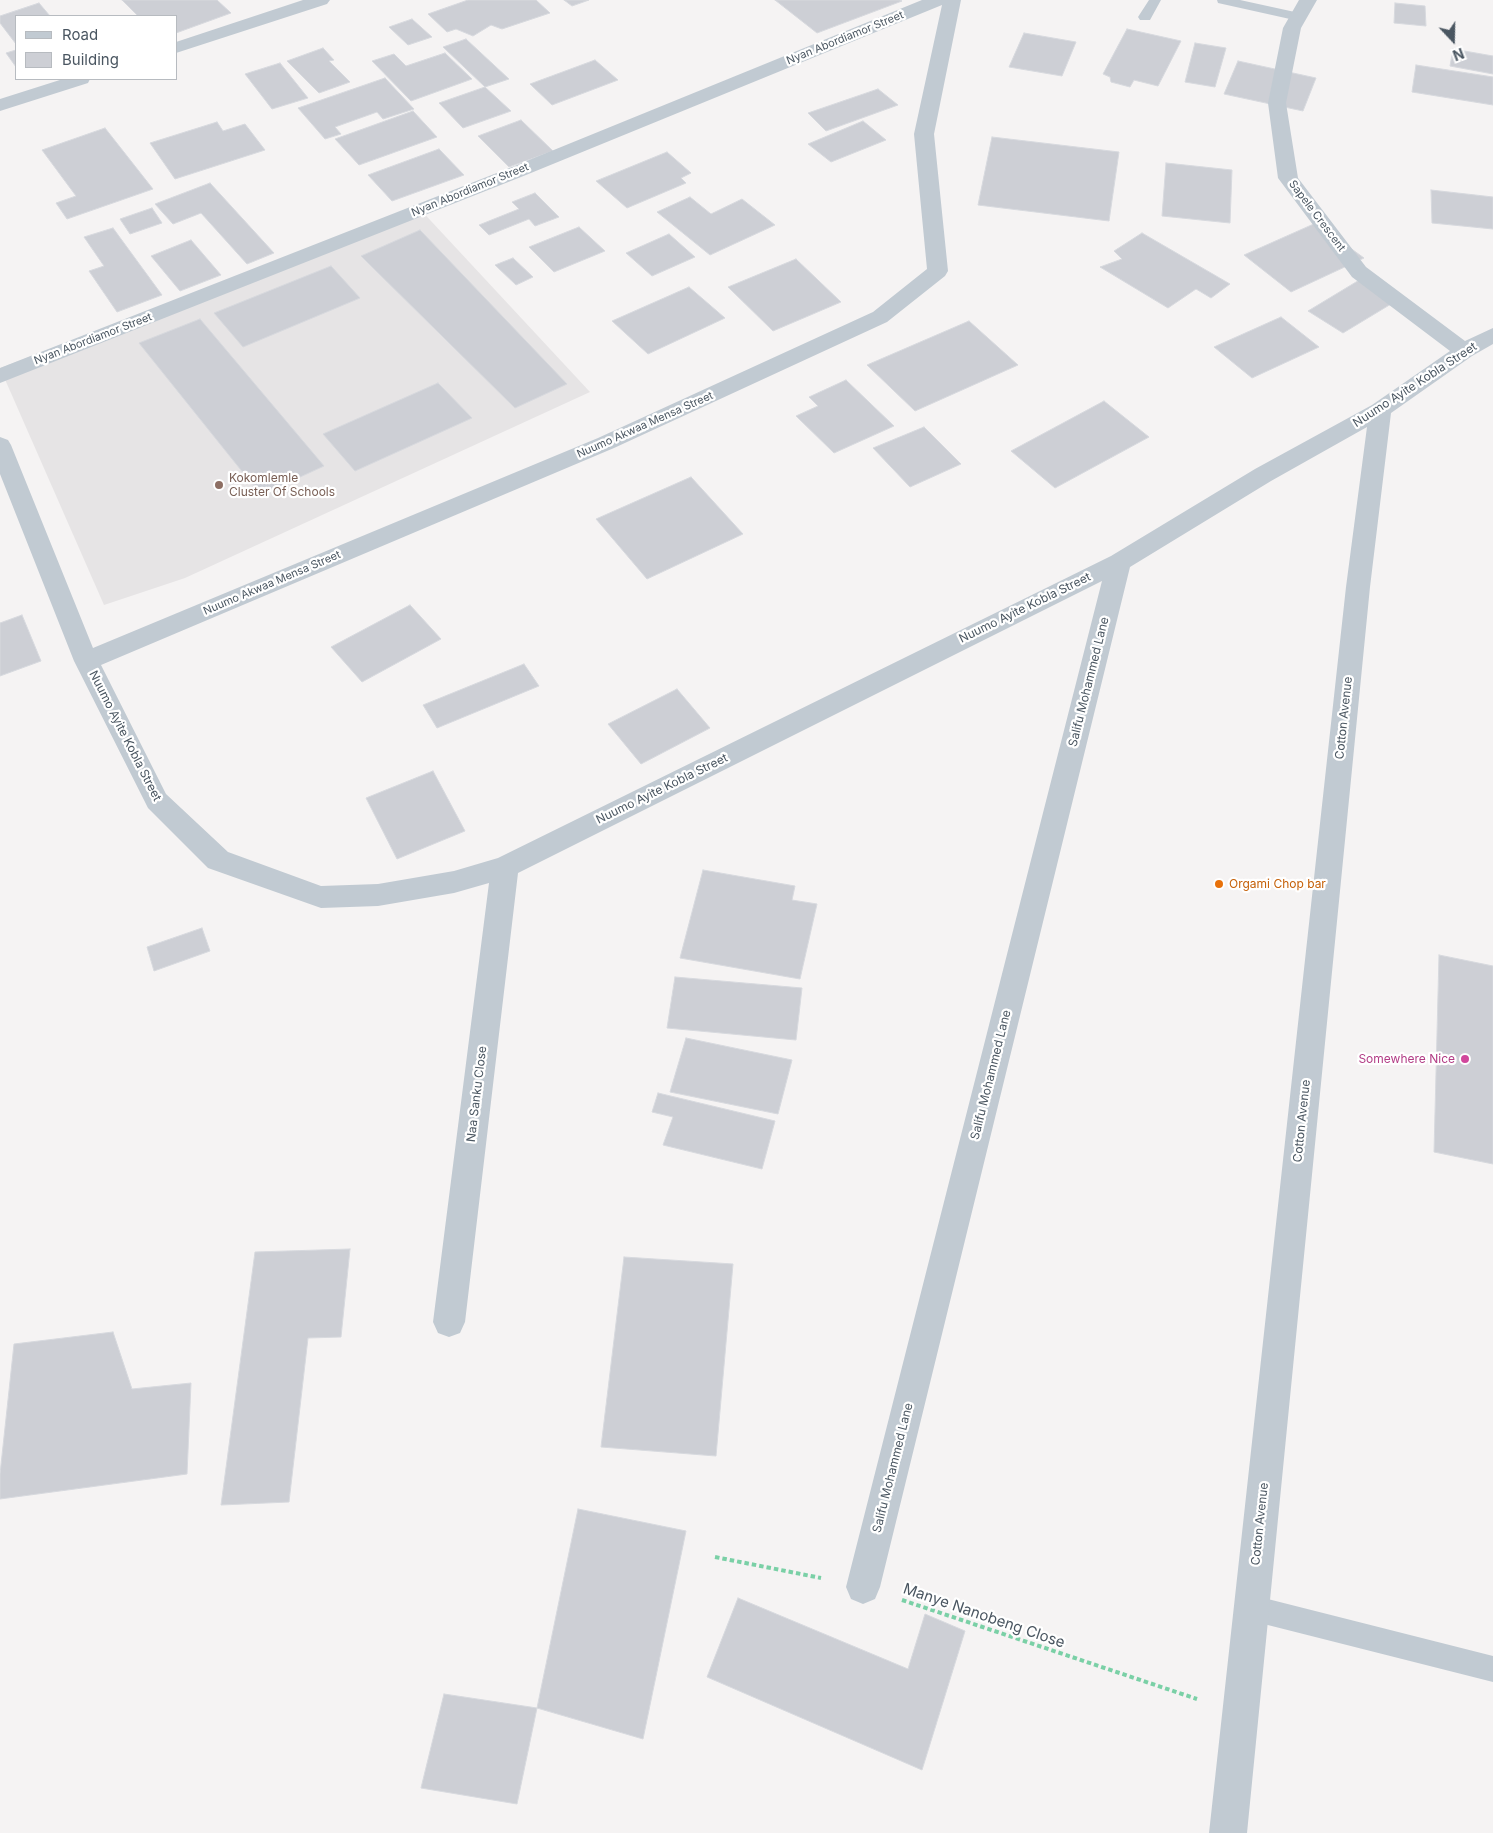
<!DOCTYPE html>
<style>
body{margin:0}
#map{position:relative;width:1493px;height:1833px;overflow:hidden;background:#f5f3f3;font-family:Inter,sans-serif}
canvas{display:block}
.legend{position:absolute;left:15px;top:15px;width:162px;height:65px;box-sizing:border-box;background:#fff;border:1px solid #b7bbc0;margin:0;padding:6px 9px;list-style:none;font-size:15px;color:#4a5661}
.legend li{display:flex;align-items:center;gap:10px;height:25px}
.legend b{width:25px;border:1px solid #b7bbc0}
.north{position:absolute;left:1428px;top:15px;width:50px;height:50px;-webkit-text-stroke:4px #fff;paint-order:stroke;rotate:159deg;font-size:14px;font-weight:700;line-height:20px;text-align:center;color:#4a5661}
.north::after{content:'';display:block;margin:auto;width:18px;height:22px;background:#4a5661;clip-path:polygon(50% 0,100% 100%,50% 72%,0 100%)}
</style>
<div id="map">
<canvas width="1493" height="1833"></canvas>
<ul class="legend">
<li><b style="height:6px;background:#c1cad2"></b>Road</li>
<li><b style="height:14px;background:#cdcfd5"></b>Building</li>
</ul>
<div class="north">N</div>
</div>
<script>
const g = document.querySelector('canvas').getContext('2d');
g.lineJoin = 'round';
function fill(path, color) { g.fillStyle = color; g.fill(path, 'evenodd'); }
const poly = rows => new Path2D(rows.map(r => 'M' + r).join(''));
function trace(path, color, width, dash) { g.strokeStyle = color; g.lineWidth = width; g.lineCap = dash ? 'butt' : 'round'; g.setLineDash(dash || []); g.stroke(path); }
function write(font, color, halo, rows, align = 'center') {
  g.font = font + ' Inter,sans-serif'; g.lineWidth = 4.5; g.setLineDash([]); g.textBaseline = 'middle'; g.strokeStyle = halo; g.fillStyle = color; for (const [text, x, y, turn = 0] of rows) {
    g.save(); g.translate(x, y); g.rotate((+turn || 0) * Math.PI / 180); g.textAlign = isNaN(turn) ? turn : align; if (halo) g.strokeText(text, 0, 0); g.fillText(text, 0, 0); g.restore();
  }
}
fill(poly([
 [418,207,590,392,185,578,104,605,0,368]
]), '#e6e4e5');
const building = poly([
 [122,0,217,0,231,13,176,33,176,16,138,16,122,0],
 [468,0,536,0,550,13,502,29,491,25,473,36,456,29,447,32,428,14,468,0],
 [564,0,589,0,572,6,564,0],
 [775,0,900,0,902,1,817,33,775,0],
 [39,3,50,16,16,16,16,44,0,23,0,16,39,3],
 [1395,3,1425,6,1426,26,1394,23,1395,3],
 [412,19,432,37,408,45,389,27,412,19],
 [1127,29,1181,41,1158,86,1134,80,1130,87,1111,82,1110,77,1103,74,1127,29],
 [1024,33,1076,42,1062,76,1009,67,1024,33],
 [466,39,509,79,485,87,443,47,466,39],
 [1195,43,1226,48,1215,87,1185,82,1195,43],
 [323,48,334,60,329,61,350,82,319,93,287,61,323,48],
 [1453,49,1493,56,1493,74,1450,66,1453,49],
 [16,50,16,67,6,53,16,50],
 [445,53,472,79,411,101,372,61,394,54,406,66,445,53],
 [595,60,618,80,552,105,530,84,595,60],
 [1238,61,1316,78,1303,111,1224,94,1238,61],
 [280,63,308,98,272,109,245,74,280,63],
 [1416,65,1493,77,1493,105,1412,92,1416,65],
 [385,78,414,109,383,119,377,112,335,127,341,134,325,139,298,108,385,78],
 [485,87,511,111,463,128,439,103,485,87],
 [878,89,898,105,826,131,808,113,878,89],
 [413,111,437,137,359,165,335,139,413,111],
 [521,120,553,151,509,167,478,136,521,120],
 [863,121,886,140,831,162,808,144,863,121],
 [217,122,223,131,245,124,265,150,175,179,150,143,217,122],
 [105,128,153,189,67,219,56,203,76,196,42,150,105,128],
 [992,137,1119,152,1109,221,978,205,992,137],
 [439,149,464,175,392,201,368,175,439,149],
 [667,152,691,173,681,178,686,183,627,208,596,181,667,152],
 [1166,163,1232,170,1230,223,1162,216,1166,163],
 [210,183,274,253,247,264,201,213,173,224,155,204,210,183],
 [1431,190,1493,197,1493,229,1432,223,1431,190],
 [535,193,559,217,535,226,529,219,489,235,479,225,519,209,512,202,535,193],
 [690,197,711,214,742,199,775,225,710,255,657,212,690,197],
 [152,208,162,223,130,234,120,219,152,208],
 [1316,223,1364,258,1291,292,1244,255,1316,223],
 [579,227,605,251,554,272,529,247,579,227],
 [113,228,162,295,117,312,89,271,104,266,84,237,113,228],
 [420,230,567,384,515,408,361,256,420,230],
 [1142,233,1230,284,1211,298,1196,289,1168,308,1100,267,1122,259,1114,251,1142,233],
 [669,234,695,257,652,276,626,253,669,234],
 [191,240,221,275,180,291,151,256,191,240],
 [513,258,533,277,516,285,495,265,513,258],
 [796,259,841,302,773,331,728,287,796,259],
 [331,266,360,298,243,347,214,313,331,266],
 [1361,279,1396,301,1343,333,1308,311,1361,279],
 [689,287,725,318,648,354,612,321,689,287],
 [1281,317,1319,347,1252,378,1214,347,1281,317],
 [200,319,324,466,261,495,139,343,200,319],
 [969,321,1018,365,915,411,867,365,969,321],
 [846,380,894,426,834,453,796,416,818,406,809,397,846,380],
 [438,383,472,418,355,471,323,434,438,383],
 [1104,401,1149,437,1055,488,1011,451,1104,401],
 [924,427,961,464,910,487,873,448,924,427],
 [691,477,743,534,647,579,596,519,691,477],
 [410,605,441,639,362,682,331,647,410,605],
 [22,615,41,661,0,676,0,623,22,615],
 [524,664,539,686,437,728,423,705,524,664],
 [677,689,710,728,641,764,608,724,677,689],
 [433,771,465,831,397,859,366,798,433,771],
 [703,870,795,886,792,900,817,904,800,979,680,958,703,870],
 [202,928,210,951,154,971,147,947,202,928],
 [1439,955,1493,966,1493,1164,1434,1152,1439,955],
 [675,977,802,988,796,1040,667,1028,675,977],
 [686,1038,792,1060,778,1114,670,1092,686,1038],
 [658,1093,775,1121,762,1169,663,1145,673,1117,652,1112,658,1093],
 [350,1249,341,1337,308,1338,289,1502,221,1505,255,1252,350,1249],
 [624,1257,733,1264,716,1456,601,1447,624,1257],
 [113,1332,132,1389,191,1383,187,1474,0,1499,0,1474,14,1344,113,1332],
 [578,1509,686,1531,643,1739,537,1708,578,1509],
 [738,1598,908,1669,925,1614,965,1631,922,1770,707,1677,738,1598],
 [444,1694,537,1708,517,1804,421,1788,444,1694]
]);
fill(building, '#cdcfd5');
trace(building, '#d7d9de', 1);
trace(poly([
 [715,1557,821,1578],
 [902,1600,1197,1699]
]), '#7ad0a6', 4, [4.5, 3]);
fill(poly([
 [1149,0,1161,0,1150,20,1140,20,1138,17,1149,0],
 [1217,0,1240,0,1304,14,1306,17,1299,21,1218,3,1217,0],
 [1252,1595,1493,1656,1493,1682,1252,1621,1243,1617,1239,1608,1243,1599,1252,1595]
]), '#c1cad2');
fill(poly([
 [303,0,330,0,327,4,176,53,176,42,303,0],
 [922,0,961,0,934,134,948,271,945,276,887,322,614,448,101,665,166,794,228,852,321,886,378,884,454,871,498,858,1111,556,1255,469,1372,405,1450,351,1352,277,1278,178,1268,103,1283,28,1299,0,1317,0,1301,28,1286,103,1298,178,1366,267,1465,341,1493,328,1493,344,1472,356,1391,413,1370,587,1247,1833,1209,1833,1346,587,1367,427,1271,481,1130,567,880,1587,875,1599,863,1604,851,1599,846,1587,1102,581,518,873,465,1322,460,1333,449,1337,438,1333,433,1322,489,883,454,893,378,906,321,908,208,868,148,808,74,661,0,474,0,437,8,440,11,445,93,648,598,438,873,312,927,269,914,134,942,5,526,175,0,383,0,368,512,167,922,0],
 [63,79,90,79,88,83,0,111,0,99,63,79]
]), '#c1cad2');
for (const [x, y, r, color] of [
 [219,485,5,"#8d6e63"],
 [1219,884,5,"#e8710a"],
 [1465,1059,5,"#d1479c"]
]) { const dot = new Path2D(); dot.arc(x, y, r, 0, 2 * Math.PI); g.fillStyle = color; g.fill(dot); trace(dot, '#fff', 2); }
write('11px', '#4a5661', '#fff', [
 ["Nyan Abordiamor Street",845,38,-22],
 ["Nyan Abordiamor Street",470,190,-22],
 ["Sapele Crescent",1317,216,53],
 ["Nyan Abordiamor Street",93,339,-21],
 ["Nuumo Akwaa Mensa Street",645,425,-24],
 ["Nuumo Akwaa Mensa Street",272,583,-23]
]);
write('12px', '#4a5661', '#fff', [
 ["Nuumo Ayite Kobla Street",1415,385,-33],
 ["Nuumo Ayite Kobla Street",1025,608,-26],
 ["Salifu Mohammed Lane",1089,682,-76],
 ["Cotton Avenue",1344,718,-84],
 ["Nuumo Ayite Kobla Street",125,736,63],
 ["Nuumo Ayite Kobla Street",662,789,-26],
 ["Salifu Mohammed Lane",991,1075,-76],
 ["Naa Sanku Close",477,1094,-83],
 ["Cotton Avenue",1302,1121,-84],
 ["Salifu Mohammed Lane",893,1468,-76],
 ["Cotton Avenue",1260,1524,-84]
]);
write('12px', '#785e54', '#fff', [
 ["Kokomlemle",229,478],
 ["Cluster Of Schools",229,492]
], 'left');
write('12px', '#c56008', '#fff', [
 ["Orgami Chop bar",1229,884]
], 'left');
write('12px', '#b23c85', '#fff', [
 ["Somewhere Nice",1455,1059]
], 'right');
write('15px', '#4a5661', '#fff', [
 ["Manye Nanobeng Close",984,1616,19]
]);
</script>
